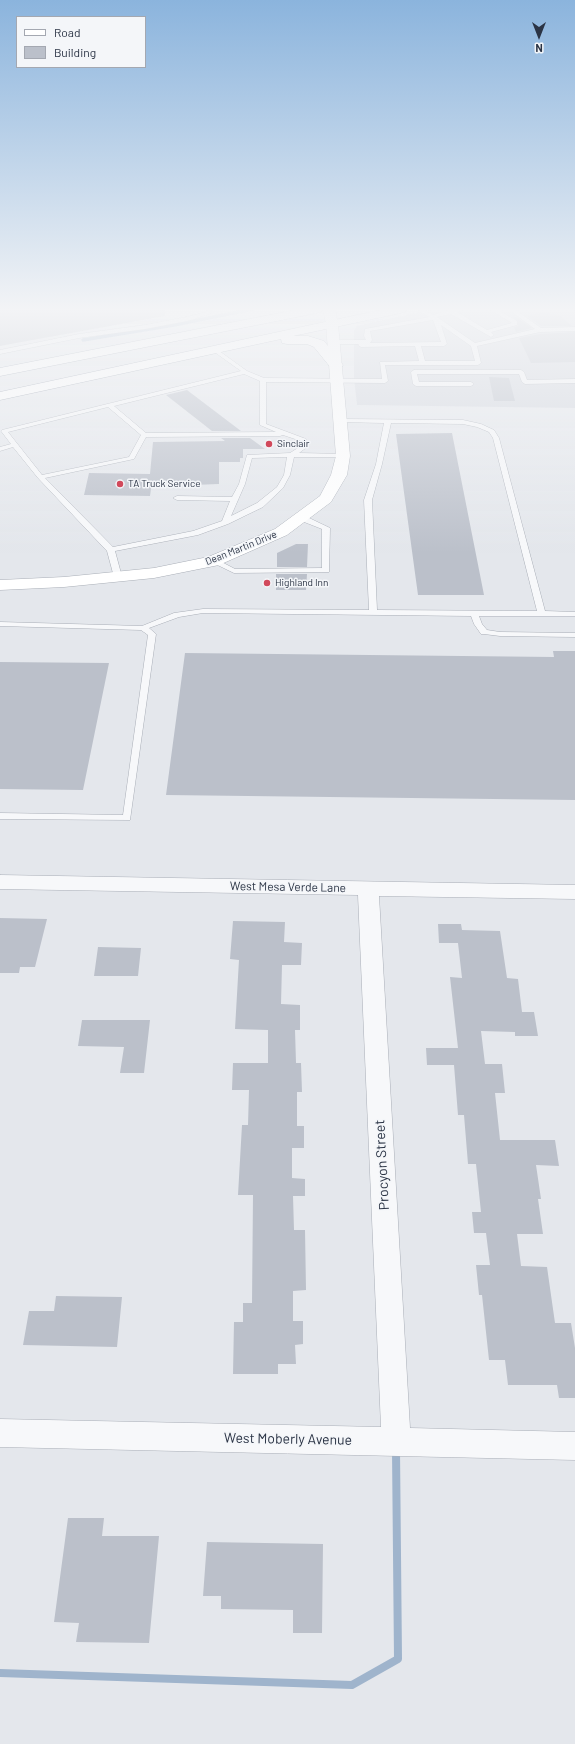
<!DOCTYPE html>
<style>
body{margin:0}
#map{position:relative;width:575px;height:1744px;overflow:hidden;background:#e4e7ec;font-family:Barlow,sans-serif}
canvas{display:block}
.legend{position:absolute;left:16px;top:16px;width:130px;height:52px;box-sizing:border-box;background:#f4f6f9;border:1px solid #a4a8b1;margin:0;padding:5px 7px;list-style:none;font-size:12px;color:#2b3445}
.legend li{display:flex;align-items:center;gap:8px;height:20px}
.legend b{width:20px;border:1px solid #a4a8b1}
.north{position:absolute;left:519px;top:16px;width:40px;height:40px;-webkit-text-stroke:3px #f4f6f9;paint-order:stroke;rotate:180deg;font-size:11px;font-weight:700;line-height:16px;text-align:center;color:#2b3445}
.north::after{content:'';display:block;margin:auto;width:14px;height:18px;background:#2b3445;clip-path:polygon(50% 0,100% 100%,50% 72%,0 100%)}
</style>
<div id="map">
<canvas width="575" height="1744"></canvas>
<ul class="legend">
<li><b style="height:5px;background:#fff"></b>Road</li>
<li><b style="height:11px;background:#bbc0ca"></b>Building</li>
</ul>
<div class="north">N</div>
</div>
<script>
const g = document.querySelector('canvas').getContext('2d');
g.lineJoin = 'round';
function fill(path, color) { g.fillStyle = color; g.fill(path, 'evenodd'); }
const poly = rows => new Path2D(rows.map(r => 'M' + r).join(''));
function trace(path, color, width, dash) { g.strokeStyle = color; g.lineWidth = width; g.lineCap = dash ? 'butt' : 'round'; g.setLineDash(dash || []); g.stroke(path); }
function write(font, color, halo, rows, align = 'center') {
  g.font = font + ' Barlow,sans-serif'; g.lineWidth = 3; g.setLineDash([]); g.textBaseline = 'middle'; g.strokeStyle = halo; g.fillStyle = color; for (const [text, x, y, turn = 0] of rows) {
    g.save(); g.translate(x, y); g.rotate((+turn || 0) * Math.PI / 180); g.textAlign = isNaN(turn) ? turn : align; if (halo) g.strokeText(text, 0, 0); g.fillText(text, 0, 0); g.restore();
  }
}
fill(poly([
 [435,309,575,309,575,408,357,405,354,378,354,330,357,326,369,323]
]), '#d2d6de');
trace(poly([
 [83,340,174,325,253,309]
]), '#9fb4cc', 3.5);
trace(poly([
 [0,1673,352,1685,398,1659,396,1450]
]), '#9fb4cc', 8);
fill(poly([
 [0,309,165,309,165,316,0,346],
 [543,313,559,315,572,326,541,326,526,315],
 [513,317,516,317,532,328,516,332,514,327,518,326,518,321],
 [575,332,575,362,531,363,519,338,540,334],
 [489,377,509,378,515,401,494,401],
 [187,390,241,431,212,431,166,395],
 [452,433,484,595,418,595,396,434],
 [221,438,250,438,265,449,243,449,243,458,240,458,240,462,219,462,219,484,194,485,194,481,152,481,150,496,84,495,89,473,150,474,153,442,225,441],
 [296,544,308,544,307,567,277,567,277,553],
 [276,574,307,574,306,590,276,590],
 [553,651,575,651,575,800,166,795,185,653,554,657],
 [0,662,109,663,83,790,0,789],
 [0,918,47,919,35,967,20,967,19,973,0,973],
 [233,921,285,922,284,942,302,943,301,965,282,965,281,1004,300,1005,300,1030,295,1030,296,1063,301,1063,302,1092,297,1092,297,1126,304,1126,304,1148,292,1148,292,1178,305,1179,305,1196,293,1196,294,1230,305,1230,306,1290,293,1291,293,1321,303,1321,303,1344,295,1345,296,1364,278,1364,278,1374,233,1374,234,1322,243,1322,243,1303,252,1303,253,1195,238,1195,242,1125,248,1125,249,1090,232,1090,233,1063,268,1063,268,1030,235,1029,239,960,230,959],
 [438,924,461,924,462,930,500,931,507,978,518,979,522,1012,534,1012,538,1036,515,1036,515,1032,481,1031,485,1064,502,1064,505,1093,495,1093,500,1140,555,1140,559,1166,536,1165,541,1199,538,1199,543,1234,517,1234,521,1266,547,1267,555,1323,571,1323,575,1348,575,1398,559,1398,557,1385,508,1385,505,1360,489,1360,482,1295,479,1295,476,1265,490,1265,486,1233,474,1233,472,1212,481,1212,476,1164,468,1164,464,1115,458,1115,454,1065,427,1065,426,1048,458,1048,450,977,462,978,458,943,439,943],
 [98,947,141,948,138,976,94,976],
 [82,1020,150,1020,144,1073,120,1073,124,1047,78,1046],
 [56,1296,122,1297,117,1347,23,1345,29,1311,54,1311],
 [68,1518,104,1518,102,1536,159,1536,149,1643,76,1642,79,1623,54,1622],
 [207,1542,323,1544,322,1633,293,1633,293,1610,221,1609,221,1596,203,1596]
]), '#bbc0ca');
const service = poly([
 [208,309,214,309,210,314,187,321,145,329,79,338,0,354,0,350,79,334,145,325,186,317,206,312,208,309],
 [417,309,423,309,433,315,451,309,465,309,457,312,487,330,512,323,489,309,496,309,517,321,517,325,491,332,494,335,491,337,451,314,437,317,475,343,535,329,508,309,514,309,541,328,575,327,575,331,540,332,477,346,481,363,478,365,385,365,388,381,385,383,266,382,266,424,306,439,307,447,299,453,343,454,346,456,345,457,294,457,290,475,283,488,263,507,228,524,198,535,115,551,122,577,121,579,115,579,114,577,107,551,38,478,13,447,0,451,0,447,11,444,1,431,2,430,241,371,213,351,213,349,215,348,247,371,264,378,382,379,380,362,419,361,415,346,361,347,358,345,359,344,334,344,331,342,334,340,366,340,364,336,365,329,429,317,417,309],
 [433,320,441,342,370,343,372,340,370,331,433,320],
 [441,325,471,346,475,361,425,361,421,346,444,346,447,344,441,325],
 [244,374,260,381,260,425,276,432,146,433,114,406,244,374],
 [108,407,141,435,129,457,42,475,8,432,108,407],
 [283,435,301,441,301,446,290,453,247,455,239,484,232,497,177,496,173,498,177,500,230,501,222,521,193,531,113,547,45,478,134,459,146,437,280,436,283,435],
 [287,457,284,475,277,487,257,503,231,516,245,484,252,458,287,457],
 [414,370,521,370,524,372,527,380,575,379,575,383,525,384,522,382,519,374,417,374,419,382,471,382,474,384,471,386,416,386,413,384,411,372,414,370],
 [340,419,463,420,481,424,494,430,499,438,545,611,575,612,575,616,479,616,482,624,487,630,500,632,575,633,575,637,500,636,484,634,481,634,474,624,471,616,203,613,179,617,149,628,156,634,130,820,0,819,0,813,123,815,148,635,141,630,0,626,0,622,142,626,174,613,203,609,369,610,364,500,376,464,384,423,338,422,338,420,340,419],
 [391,423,463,424,477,427,489,432,493,438,537,611,377,610,372,500,382,464,391,423],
 [299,516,305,516,330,528,329,572,234,573,209,561,213,559,216,559,235,569,322,568,322,529,299,520,299,516]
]);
const minor = poly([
 [0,875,575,885,575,899,379,896,410,1428,575,1432,575,1460,0,1447,0,1419,381,1427,358,895,0,889,0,875]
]);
const secondary = poly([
 [323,309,335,309,338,324,350,456,347,475,331,502,287,535,219,565,154,578,64,587,0,590,0,580,64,577,154,568,208,557,275,529,320,496,331,475,336,456,326,324,323,309]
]);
const trunk = poly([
 [300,309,323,309,321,312,317,313,0,376,0,368,300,309],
 [385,309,407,309,405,312,401,313,293,336,308,336,324,341,343,365,341,368,336,369,331,368,314,347,307,344,287,344,282,343,281,339,0,400,0,392,385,309]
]);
trace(service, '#a9aeb7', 1);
trace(minor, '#a9aeb7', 1);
trace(secondary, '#a9aeb7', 1);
trace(trunk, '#8b94a3', 1);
fill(service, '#f7f8fa');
fill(minor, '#f7f8fa');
fill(secondary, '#fff');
fill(trunk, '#fff');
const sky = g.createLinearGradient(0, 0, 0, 553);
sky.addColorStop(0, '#8bb4dd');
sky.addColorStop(0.56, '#f3f4f6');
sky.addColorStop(1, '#f3f4f600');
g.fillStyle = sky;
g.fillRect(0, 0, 575, 553);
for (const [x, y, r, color] of [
 [269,444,4,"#d1495b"],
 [120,484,4,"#d1495b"],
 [267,583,4,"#d1495b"]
]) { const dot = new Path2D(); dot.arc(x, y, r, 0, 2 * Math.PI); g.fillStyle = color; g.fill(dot); trace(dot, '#f4f6f9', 1.5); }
write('10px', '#2b3445', '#f4f6f9', [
 ["Sinclair",277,444],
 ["TA Truck Service",128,484],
 ["Highland Inn",275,583]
], 'left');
write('10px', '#2b3445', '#f4f6f9', [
 ["Dean Martin Drive",241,548,-22]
]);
write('12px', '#2b3445', '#f4f6f9', [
 ["West Mesa Verde Lane",288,887,1]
]);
write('14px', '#2b3445', '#f4f6f9', [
 ["Procyon Street",382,1165,-93],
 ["West Moberly Avenue",288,1439,1]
]);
</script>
